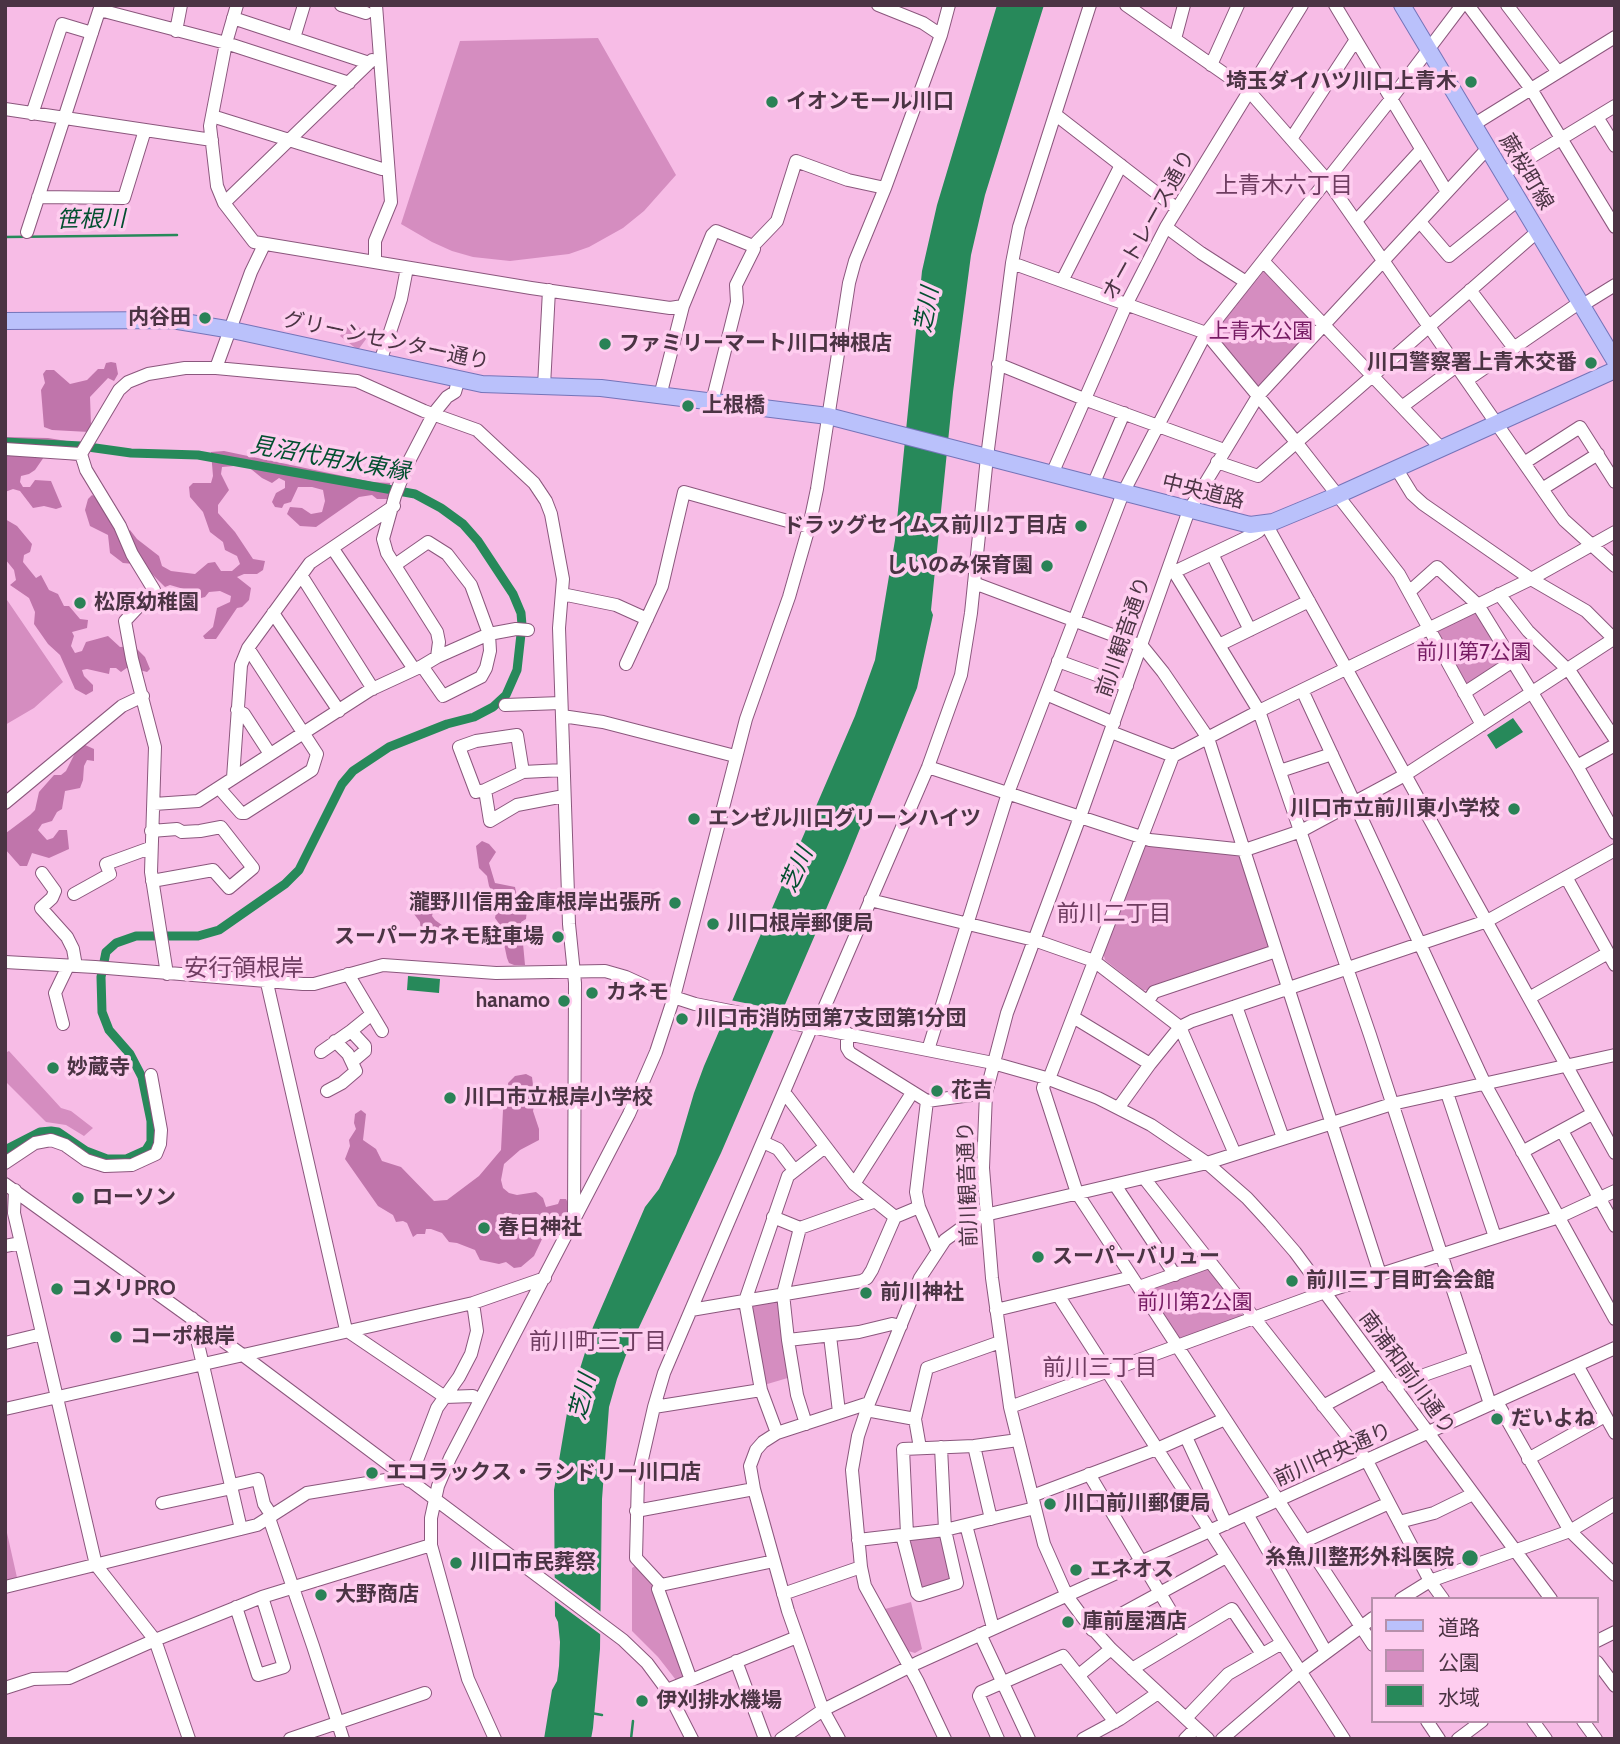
<!DOCTYPE html>
<meta charset="utf-8">
<style>
body{margin:0}
#map{position:relative;width:1620px;height:1744px;overflow:hidden;background:#f7bce6;font-family:Cabin,"Noto Sans JP",sans-serif}
canvas{display:block}
.frame{position:absolute;inset:0;border:7px solid #4b3444;pointer-events:none}
.legend{position:absolute;left:1371px;top:1597px;width:228px;height:126px;box-sizing:border-box;background:#fecdef;border:2px solid #b690ab;margin:0;padding:9px 12px;list-style:none;font-size:21px;color:#4b3444}
.legend li{display:flex;align-items:center;gap:14px;height:35px}
.legend b{width:35px;border:2px solid #b690ab}
</style>
<div id="map">
<canvas width="1620" height="1744"></canvas>
<div class="frame"></div>
<ul class="legend">
<li><b style="height:9px;background:#bac1fb"></b>道路</li>
<li><b style="height:19px;background:#d58dc0"></b>公園</li>
<li><b style="height:19px;background:#27895a"></b>水域</li>
</ul>
</div>
<script>
const g = document.querySelector('canvas').getContext('2d');
g.lineJoin = 'round';
function fill(path, color) { g.fillStyle = color; g.fill(path, 'evenodd'); }
const poly = rows => new Path2D(rows.map(r => 'M' + r).join(''));
function trace(path, color, width, dash) { g.strokeStyle = color; g.lineWidth = width; g.lineCap = dash ? 'butt' : 'round'; g.setLineDash(dash || []); g.stroke(path); }
function write(font, color, halo, rows, align = 'center') {
  g.font = font + ' Cabin,"Noto Sans JP",sans-serif'; g.lineWidth = 7; g.setLineDash([]); g.textBaseline = 'middle'; g.strokeStyle = halo; g.fillStyle = color; for (const [text, x, y, turn = 0] of rows) {
    g.save(); g.translate(x, y); g.rotate((+turn || 0) * Math.PI / 180); g.textAlign = isNaN(turn) ? turn : align; if (halo) g.strokeText(text, 0, 0); g.fillText(text, 0, 0); g.restore();
  }
}
fill(poly([
 [598,38,676,175,644,211,623,228,589,247,569,254,510,261,473,257,452,251,432,242,401,224,460,41],
 [1264,271,1315,320,1315,327,1260,386,1253,384,1215,337,1214,333],
 [351,321,369,335,358,350,340,336],
 [5,597,63,682,34,708,5,725],
 [1475,611,1507,660,1468,689,1436,630],
 [1150,844,1242,856,1269,944,1267,950,1149,990,1143,990,1105,960,1103,952,1143,846],
 [9,1051,61,1108,71,1111,93,1128,84,1136,66,1125,46,1122,5,1081,5,1053],
 [1209,1267,1243,1312,1242,1318,1185,1339,1177,1337,1146,1291],
 [780,1300,791,1377,764,1385,752,1304],
 [5,1524,18,1582,5,1584],
 [941,1534,953,1578,922,1592,908,1538],
 [635,1566,655,1588,686,1676,676,1680,658,1657,632,1631,632,1568],
 [911,1602,922,1649,915,1653,908,1651,885,1609]
]), '#d58dc0');
fill(poly([
 [111,362,116,363,118,374,114,381,108,378,90,397,91,425,89,432,52,430,44,427,41,390,45,383,43,374,46,370,54,370,70,384,87,380,98,369,104,369,106,363],
 [5,437,48,438,73,442,79,452,78,461,44,457,35,470,29,474,21,476,20,482,23,487,30,487,35,480,51,481,62,507,56,509,44,506,33,508,20,491,13,489,5,492],
 [224,451,372,482,390,483,390,499,377,499,372,495,359,497,316,527,300,526,287,514,290,507,302,508,311,514,322,512,325,501,323,490,312,487,298,487,291,502,284,504,282,508,275,507,272,502,276,493,285,488,285,481,279,478,272,483,262,478,246,465,222,467,221,474,229,490,218,505,218,513,235,532,253,559,265,561,263,570,257,574,244,574,237,577,251,588,249,600,242,607,237,608,216,639,205,639,203,636,213,627,217,608,230,602,231,596,220,591,209,592,205,597,197,599,189,599,187,590,170,585,165,587,149,571,134,564,123,563,110,553,108,535,90,526,85,510,88,499,92,495,112,506,122,537,130,530,137,539,159,556,162,566,171,571,195,574,208,563,215,562,221,571,232,571,240,564,237,556,225,550,223,542,210,532,203,512,190,497,189,487,193,483,211,483,213,476,211,452],
 [5,519,17,526,32,544,30,552,24,555,23,562,36,578,41,575,49,590,58,594,64,606,69,606,80,619,88,620,87,628,72,632,74,636,71,646,75,653,82,651,86,642,108,636,120,647,134,646,145,657,150,669,147,672,128,667,121,672,116,668,110,668,109,674,87,669,82,670,84,676,93,685,93,691,86,695,75,689,60,655,48,644,34,624,35,612,29,598,10,585,16,580,14,570,5,559],
 [85,745,94,749,94,761,87,760,84,766,83,780,80,788,65,791,62,809,57,812,52,821,42,824,38,830,47,840,53,838,59,830,67,830,69,849,49,858,32,853,27,866,20,866,5,849,6,833,30,815,35,810,39,792,54,775,61,775,66,771,77,749],
 [482,841,489,844,496,852,489,863,495,883,515,887,518,902,525,903,527,910,526,919,521,922,525,965,514,965,509,963,507,958,500,925,495,918,498,903,489,886,487,876,479,868,476,846],
 [426,896,434,908,432,916,435,920,450,931,443,941,435,944,429,941,429,934,421,932,420,922,414,914,413,903],
 [526,1074,532,1077,535,1101,533,1111,539,1129,539,1140,520,1150,504,1164,501,1180,503,1188,509,1193,517,1195,536,1192,543,1198,546,1207,558,1204,560,1199,566,1199,570,1207,568,1217,555,1221,543,1237,534,1256,521,1267,514,1268,506,1262,499,1264,480,1260,475,1250,457,1243,449,1242,442,1233,431,1229,426,1229,425,1234,417,1234,413,1237,407,1223,403,1221,396,1222,393,1215,378,1206,345,1159,350,1146,349,1140,356,1129,354,1123,355,1114,361,1110,366,1114,363,1140,376,1149,382,1161,401,1167,434,1201,447,1200,479,1176,501,1150,503,1110,509,1091,508,1083,515,1076]
]), '#c075ab');
fill(poly([
 [997,5,1044,5,985,195,971,255,953,392,931,610,933,615,917,688,846,863,721,1153,626,1355,617,1379,609,1407,602,1499,600,1649,593,1728,591,1739,544,1739,552,1690,557,1681,559,1666,560,1642,558,1622,555,1616,554,1490,568,1407,593,1327,645,1207,659,1189,676,1154,694,1093,704,1066,855,716,875,660,895,540,922,271,937,205],
 [1513,718,1523,732,1496,749,1487,735],
 [408,976,440,979,439,993,407,990]
]), '#27895a');
fill(poly([
 [730,1000,785,1011,777,1030,722,1019],
 [551,1575,604,1614,604,1637,551,1598]
]), '#f7bce6');
trace(poly([
 [5,237,177,235],
 [591,1713,602,1715],
 [631,1739,633,1721]
]), '#27895a', 2.5);
trace(poly([
 [5,442,81,446,131,453,198,455,415,494,441,508,463,524,478,541,513,594,521,613,522,625,517,670,506,695,493,707,474,717,447,724,389,747,353,771,342,784,299,870,285,884,219,930,198,936,136,936,116,943,106,952,101,977,102,1012,109,1030,130,1054,142,1077,151,1121,151,1142,146,1150,126,1159,107,1159,86,1151,58,1132,51,1131,40,1132,5,1150]
]), '#27895a', 9);
const minor = poly([
 [237,5,226,43,210,126,217,186,224,203,254,242,531,288,670,308,683,306],
 [341,5,366,13],
 [878,5,923,23,941,35],
 [1126,5,1249,91,1327,180,1556,509,1564,520,1615,566],
 [1335,5,1447,192],
 [1468,5,1531,89,1615,227],
 [1507,5,1558,72],
 [100,10,226,43,349,83],
 [233,18,369,63],
 [176,31,181,5],
 [294,38,304,5],
 [1175,39,1184,5],
 [1211,65,1238,5],
 [5,109,212,140],
 [32,114,62,24,92,33],
 [1056,115,1176,208],
 [212,116,382,169],
 [1597,117,1615,146],
 [1473,125,1615,37],
 [1291,139,1355,41],
 [1503,174,1615,106],
 [38,197,124,198,145,130],
 [224,203,372,60],
 [1356,221,1421,150],
 [1420,222,1449,256,1518,200],
 [1166,227,1201,253,1246,282],
 [27,232,101,5],
 [1263,261,1441,448],
 [375,262,375,241,391,202,376,5],
 [1012,263,1206,333,1296,442,1399,574,1482,725],
 [1062,281,1121,165],
 [1470,290,1514,348],
 [1581,306,1615,285],
 [380,362,401,299,407,268],
 [998,364,1084,399,1224,450],
 [216,368,251,272,264,245],
 [1467,380,1579,303],
 [544,386,549,290],
 [660,396,683,306,712,235,716,231,753,246,777,221,796,161,848,180,885,188],
 [712,402,737,302,736,285,754,249,753,246],
 [1403,406,1458,365],
 [5,449,81,454],
 [1217,462,1258,476,1537,232],
 [1524,463,1580,427,1615,482],
 [1396,468,1412,494,1423,504,1531,579,1586,611,1615,640],
 [1052,474,1127,303,1166,227,1302,5],
 [1093,485,1124,413],
 [1542,489,1598,454],
 [1266,524,1615,1153],
 [333,549,414,669],
 [1212,554,1250,630],
 [395,565,428,542,447,554,471,585,489,634,490,651,486,668,481,677,443,696,422,666],
 [1170,565,1259,711,1370,1035,1490,1404],
 [1174,572,1254,534,1259,531,1259,525],
 [301,575,373,689],
 [974,583,1142,646,1163,672,1208,738,1380,1274],
 [1409,592,1437,567,1478,605,1577,766,1615,833],
 [562,594,616,605,647,619],
 [1499,594,1528,631,1571,673,1615,739],
 [273,613,339,711],
 [1219,645,1309,601],
 [437,657,489,634,516,629,528,630],
 [1058,661,1127,686],
 [626,664,662,586,684,492,809,527],
 [1302,690,1485,1084,1615,1319],
 [1464,693,1513,661],
 [1046,694,1114,723],
 [505,705,561,703],
 [237,710,244,714,270,754],
 [562,716,603,722,735,756],
 [1111,732,1173,756,1259,711,1531,579,1615,532],
 [1577,766,1615,745],
 [928,767,1150,840,1245,850,1301,831,1405,775,1615,638],
 [1280,771,1332,754],
 [523,772,517,735,476,741,459,747,476,792,485,790,490,821,517,805,564,796],
 [233,778,241,665,248,648,310,563,394,506],
 [219,788,241,813,245,813,312,770,317,754,248,648],
 [485,790,523,772,563,770],
 [5,803,122,706,143,696],
 [154,804,198,801,370,690,422,666,437,657,439,642,437,632,387,553,383,539,395,496,407,465,434,413,447,397,455,392,459,378],
 [151,831,177,829,182,832,200,831,221,827,253,868,229,888,213,870,152,881],
 [42,873,55,891,52,898,41,908,67,937,73,949,76,966],
 [1566,877,1615,965],
 [74,894,110,874,106,864,150,848],
 [870,900,1034,940,1094,961,1180,1027,1235,1154],
 [5,962,95,967,303,984,314,984,383,965,496,973,605,971,626,977,661,993,695,1004,993,1063,1046,1078,1098,1098,1151,1125,1207,1163,1247,1198,1270,1223,1295,1252,1551,1599],
 [167,974,151,872,155,747,132,659,125,621,154,590,132,554,120,526,86,470,81,454,119,390,128,382,148,374,185,368,216,368,357,381,424,411,477,430,534,483,546,501,551,514,563,579,559,628,569,924,575,983,574,1217],
 [348,974,382,1031],
 [267,983,346,1330,445,1397,473,1396],
 [1529,998,1608,953],
 [1148,1001,1154,992,1276,951],
 [1236,1006,1283,1138],
 [1073,1017,1150,1064],
 [63,1024,55,993,68,966],
 [816,1027,928,767,961,675,971,613,987,457,1012,263,1019,227,1090,5],
 [351,1031,365,1046,365,1051,352,1062],
 [847,1033,847,1048,850,1053,927,1101,986,1093],
 [928,1050,1008,793,1123,493,1206,333,1391,99,1462,5],
 [321,1052,351,1031,372,1014],
 [1046,1078,1043,1088,1077,1193,1373,1645],
 [1049,1079,1173,756],
 [327,1091,342,1083,356,1071,348,1054,335,1041],
 [1447,1093,1495,1237],
 [783,1094,787,1096,854,1184,895,1217],
 [927,1101,916,1192,919,1207,937,1249],
 [1119,1107,1150,1064,1180,1027,1192,1021,1487,921,1615,850],
 [1562,1131,1615,1226],
 [763,1142,778,1149,794,1170],
 [1522,1152,1592,1114],
 [5,1163,35,1143,51,1140,65,1145,86,1160,105,1166,132,1165,156,1154,160,1144,161,1130,151,1075],
 [1144,1178,1367,1461,1430,1581,1443,1599],
 [5,1184,244,1356,623,1640,647,1663,667,1690,692,1739],
 [854,1184,912,1093],
 [1115,1185,1175,1275],
 [15,1190,14,1213,96,1565,155,1640,189,1739],
 [773,1217,800,1228,873,1202],
 [800,1228,783,1294,788,1340,859,1332,892,1324,901,1326],
 [5,1246,21,1243],
 [1139,1287,1209,1262],
 [1058,1295,1344,1739],
 [691,1310,862,1281,867,1278,872,1270,895,1217,919,1207],
 [996,1310,1132,1277],
 [192,1318,241,1529],
 [830,1336,839,1412],
 [788,1340,797,1395,806,1424],
 [5,1343,42,1334],
 [1577,1365,1615,1433],
 [1393,1386,1475,1357],
 [1497,1402,1570,1531,1615,1575],
 [1323,1406,1383,1374],
 [654,1407,761,1390],
 [1010,1407,1325,1292,1559,1217,1615,1191],
 [5,1409,473,1303,545,1278],
 [866,1410,915,1419,920,1448],
 [915,1419,927,1368,1000,1342],
 [777,1433,761,1390,745,1301,788,1176,825,1147],
 [1186,1437,1226,1524],
 [974,1446,991,1519],
 [1528,1459,1605,1416],
 [1089,1474,1185,1635],
 [409,1481,437,1408,459,1377,471,1354,477,1331,473,1303],
 [232,1485,258,1479,264,1504,272,1516],
 [1032,1496,1157,1449,1225,1419],
 [162,1503,232,1488],
 [636,1511,754,1489],
 [1247,1514,1326,1652],
 [269,1518,313,1646,343,1739],
 [1399,1522,1434,1513,1473,1494],
 [966,1525,993,1628],
 [907,1534,903,1449,974,1446,1018,1440],
 [902,1535,917,1593,919,1595,957,1583,945,1530,941,1447],
 [858,1540,945,1530,1035,1508],
 [1305,1541,1389,1503],
 [774,1561,661,1585,636,1558,638,1477,654,1407,664,1373,812,1026],
 [661,1585,658,1589,691,1680],
 [5,1587,257,1525,307,1493,404,1477],
 [783,1594,861,1567],
 [1401,1599,1430,1581,1570,1531,1615,1504],
 [236,1607,258,1675,284,1667,262,1597],
 [1092,1630,1226,1557],
 [980,1634,1029,1739],
 [1597,1641,1615,1632],
 [736,1661,765,1739],
 [1597,1662,1615,1686],
 [1132,1669,1232,1609,1262,1654],
 [1079,1675,1111,1649],
 [5,1688,33,1679,69,1678,155,1640,262,1597,431,1545],
 [667,1690,797,1637],
 [1186,1718,1228,1674,1282,1643],
 [1427,1721,1439,1739],
 [1533,1721,1546,1739],
 [1583,1721,1596,1739],
 [290,1739,425,1693],
 [495,1739,468,1679,431,1545,431,1518,438,1486,450,1458,629,1114,656,1052,674,997,746,719,789,597,809,527,817,489,849,283,855,261,885,188,941,35,949,5],
 [781,1739,823,1710,917,1663,1615,1348],
 [839,1739,823,1710,788,1611,754,1489,750,1466,756,1450,763,1442,777,1433,869,1403],
 [945,1739,918,1682,865,1586,861,1567,852,1470,858,1436,869,1403,920,1278,945,1240,971,1221,985,1215,1207,1163,1392,1104,1615,1055],
 [998,1739,979,1696,981,1692,1063,1656,1115,1722],
 [1083,1739,1120,1719,1158,1693],
 [1185,1739,1196,1728],
 [1208,1739,1111,1649,1084,1619,1067,1596,1044,1544,1010,1407,992,1278,983,1168,986,1093,1007,1013,1080,817,1189,510,1258,396,1487,149],
 [1222,1739,1300,1672,1373,1618],
 [1458,1739,1482,1721]
]);
const major = poly([
 [1402,5,1615,361],
 [5,321,172,320,232,330,482,384,601,388,828,416,1250,525,1273,522,1338,495,1615,370]
]);
trace(minor, '#8b577d', 14);
trace(major, '#7574b9', 18);
trace(minor, '#fff', 12);
trace(major, '#bac1fb', 16);
for (const [x, y, r, color] of [
 [1471,82,7,"#2a8256"],
 [772,102,7,"#2a8256"],
 [205,318,7,"#2a8256"],
 [605,344,7,"#2a8256"],
 [1591,363,7,"#2a8256"],
 [688,406,7,"#2a8256"],
 [1081,526,7,"#2a8256"],
 [1047,566,7,"#2a8256"],
 [80,603,7,"#2a8256"],
 [1514,809,7,"#2a8256"],
 [694,819,7,"#2a8256"],
 [675,903,7,"#2a8256"],
 [713,924,7,"#2a8256"],
 [558,937,7,"#2a8256"],
 [592,993,7,"#2a8256"],
 [564,1001,7,"#2a8256"],
 [682,1019,7,"#2a8256"],
 [53,1068,7,"#2a8256"],
 [937,1091,7,"#2a8256"],
 [450,1098,7,"#2a8256"],
 [78,1198,7,"#2a8256"],
 [484,1228,7,"#2a8256"],
 [1038,1257,7,"#2a8256"],
 [1292,1281,7,"#2a8256"],
 [57,1289,7,"#2a8256"],
 [866,1293,7,"#2a8256"],
 [116,1337,7,"#2a8256"],
 [1497,1419,7,"#2a8256"],
 [372,1473,7,"#2a8256"],
 [1050,1504,7,"#2a8256"],
 [1470,1558,9,"#2a8256"],
 [456,1563,7,"#2a8256"],
 [1076,1570,7,"#2a8256"],
 [321,1595,7,"#2a8256"],
 [1068,1622,7,"#2a8256"],
 [642,1701,7,"#2a8256"]
]) { const dot = new Path2D(); dot.arc(x, y, r, 0, 2 * Math.PI); g.fillStyle = color; g.fill(dot); trace(dot, '#fecdef', 2.5); }
write('bold 21px', '#4b3444', '#fecdef', [
 ["埼玉ダイハツ川口上青木",1457,82,"right"],
 ["イオンモール川口",786,102],
 ["内谷田",191,318,"right"],
 ["ファミリーマート川口神根店",619,344],
 ["川口警察署上青木交番",1577,363,"right"],
 ["上根橋",702,406],
 ["ドラッグセイムス前川2丁目店",1067,526,"right"],
 ["しいのみ保育園",1033,566,"right"],
 ["松原幼稚園",94,603],
 ["川口市立前川東小学校",1500,809,"right"],
 ["エンゼル川口グリーンハイツ",708,819],
 ["瀧野川信用金庫根岸出張所",661,903,"right"],
 ["川口根岸郵便局",727,924],
 ["スーパーカネモ駐車場",544,937,"right"],
 ["カネモ",606,993],
 ["hanamo",550,1001,"right"],
 ["川口市消防団第7支団第1分団",696,1019],
 ["妙蔵寺",67,1068],
 ["花吉",951,1091],
 ["川口市立根岸小学校",464,1098],
 ["ローソン",92,1198],
 ["春日神社",498,1228],
 ["スーパーバリュー",1052,1257],
 ["前川三丁目町会会館",1306,1281],
 ["コメリPRO",71,1289],
 ["前川神社",880,1293],
 ["コーポ根岸",130,1337],
 ["だいよね",1511,1419],
 ["エコラックス・ランドリー川口店",386,1473],
 ["川口前川郵便局",1064,1504],
 ["糸魚川整形外科医院",1454,1558,"right"],
 ["川口市民葬祭",470,1563],
 ["エネオス",1090,1570],
 ["大野商店",335,1595],
 ["庫前屋酒店",1082,1622],
 ["伊刈排水機場",656,1701]
], 'left');
write('21px', '#4b3444', '#fecdef', [
 ["蕨桜町線",1526,172,59],
 ["オートレース通り",1149,225,-61],
 ["グリーンセンター通り",386,341,12],
 ["中央道路",1203,492,14],
 ["前川観音通り",1124,637,-71],
 ["前川観音通り",968,1184,-92],
 ["南浦和前川通り",1407,1373,54],
 ["前川中央通り",1333,1455,-24]
]);
write('21px', '#761c63', '#fecdef', [
 ["上青木公園",1261,332],
 ["前川第7公園",1474,653],
 ["前川第2公園",1195,1303]
]);
write('23px', '#6f3d61', '#fecdef', [
 ["上青木六丁目",1284,186],
 ["前川二丁目",1114,914],
 ["前川町三丁目",598,1342],
 ["前川三丁目",1100,1368]
]);
write('italic 23px', '#024f2f', '#fecdef', [
 ["笹根川",91,220,-1],
 ["芝川",927,310,-80],
 ["見沼代用水東縁",330,459,10],
 ["芝川",797,870,-66],
 ["芝川",583,1397,-76]
]);
write('24px', '#6f3d61', '#fecdef', [
 ["安行領根岸",244,969]
]);
</script>
